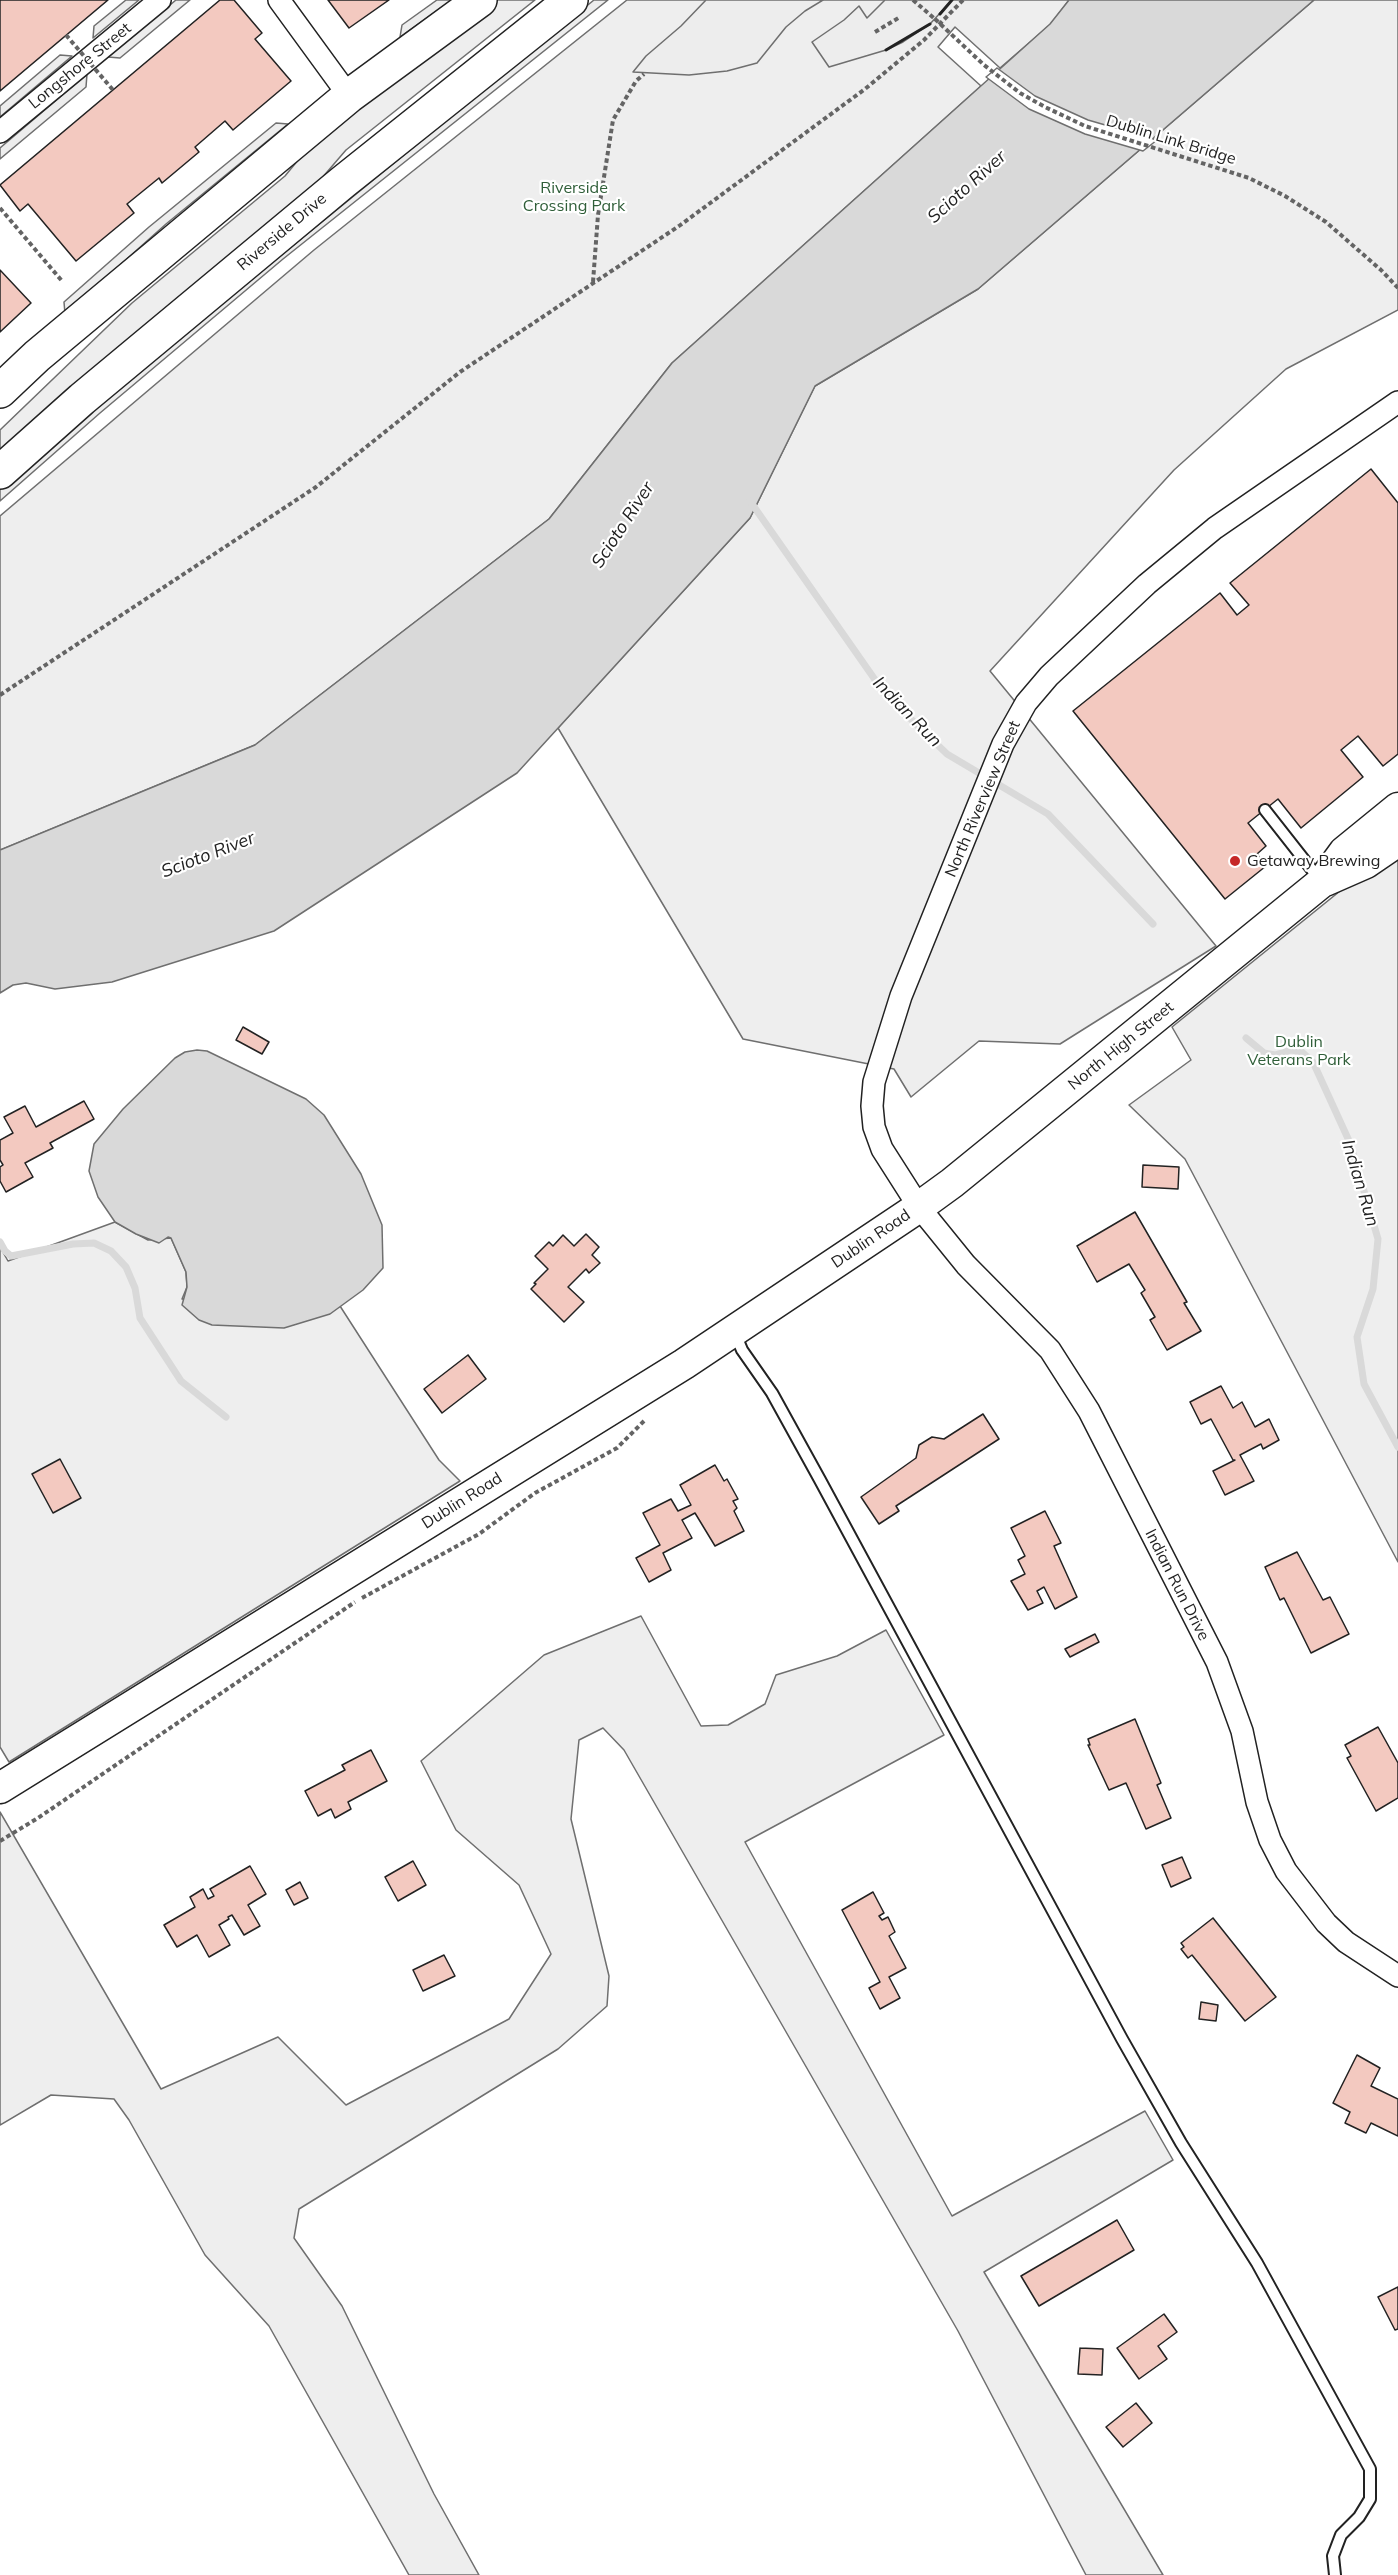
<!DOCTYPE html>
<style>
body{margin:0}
canvas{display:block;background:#fff}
</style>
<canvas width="1398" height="2575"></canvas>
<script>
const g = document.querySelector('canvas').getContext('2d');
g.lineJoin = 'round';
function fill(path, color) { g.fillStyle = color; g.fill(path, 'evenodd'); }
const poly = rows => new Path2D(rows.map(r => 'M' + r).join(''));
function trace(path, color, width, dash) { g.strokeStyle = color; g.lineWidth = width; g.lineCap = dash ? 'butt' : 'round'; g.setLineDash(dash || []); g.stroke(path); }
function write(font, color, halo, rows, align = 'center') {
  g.font = font + ' Mulish,sans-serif'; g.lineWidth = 4.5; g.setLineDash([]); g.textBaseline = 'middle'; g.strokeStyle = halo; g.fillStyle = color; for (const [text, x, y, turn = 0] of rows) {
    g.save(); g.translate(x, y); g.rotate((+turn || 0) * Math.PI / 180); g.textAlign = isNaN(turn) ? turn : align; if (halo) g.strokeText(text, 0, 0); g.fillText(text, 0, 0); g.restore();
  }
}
const green = poly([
 [496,0,535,0,346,150,315,186,0,455,0,430,132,303,285,176,322,131,423,52,496,0],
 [627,0,1069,0,1051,24,1000,68,955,27,938,47,981,86,672,363,549,519,255,745,0,850,0,516,314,250,627,0],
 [1314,0,1398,0,1398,310,1286,369,1174,470,990,671,1216,946,1060,1044,979,1041,911,1097,894,1069,743,1039,558,728,750,518,815,386,978,289,1314,0],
 [1398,844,1398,1562,1185,1159,1129,1105,1191,1060,1172,1027,1398,844],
 [115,1222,148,1240,171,1238,186,1272,187,1287,182,1299,329,1314,340,1306,439,1460,460,1481,9,1762,0,1747,0,1247,8,1261,115,1222],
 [641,1616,701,1726,728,1725,765,1704,776,1675,837,1656,886,1630,944,1735,745,1842,952,2216,1145,2111,1173,2160,984,2272,1163,2575,1086,2575,958,2331,624,1750,603,1728,579,1740,571,1819,609,1976,607,2006,558,2049,299,2209,294,2238,342,2306,434,2494,479,2575,409,2575,269,2326,205,2255,129,2120,114,2099,51,2095,0,2125,0,1812,161,2089,278,2037,346,2105,509,2019,551,1954,519,1885,456,1830,421,1761,544,1655,641,1616]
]);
fill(green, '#eee');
trace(green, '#6f6f6f', 1.5);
const parking = poly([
 [126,0,139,0,93,38,94,26,126,0],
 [176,0,190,0,120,58,108,57,176,0],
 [437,0,452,0,400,37,402,25,437,0],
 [594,0,608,0,283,259,100,413,0,501,0,489,57,438,594,0],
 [706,0,823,0,805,11,786,27,757,63,727,71,689,75,633,72,646,56,681,26,706,0],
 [885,0,952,0,930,24,903,42,886,50,829,67,812,42,844,20,859,6,867,18,885,0],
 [60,55,72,56,0,117,0,106,60,55],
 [87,74,86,87,0,159,0,148,87,74],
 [276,123,288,124,166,224,65,314,64,302,149,227,276,123]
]);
fill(parking, '#ededed');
trace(parking, '#6f6f6f', 1.5);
const water = poly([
 [1069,0,1314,0,978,289,815,386,750,518,517,773,274,931,112,982,55,989,26,983,13,985,0,993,0,850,255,745,549,519,672,363,1050,24,1069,0],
 [197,1050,207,1051,306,1099,324,1115,361,1174,382,1225,383,1268,363,1290,330,1314,284,1328,212,1325,199,1320,182,1305,187,1287,186,1272,171,1238,168,1237,159,1243,136,1234,115,1222,98,1197,89,1171,94,1144,123,1109,175,1058,185,1052,197,1050]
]);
fill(water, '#d9d9d9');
trace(water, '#6f6f6f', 1.5);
const pier = poly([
 [997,68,1035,96,1088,120,1157,140,1143,151,1085,134,1029,109,986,77,997,68]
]);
fill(pier, '#fff');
trace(pier, '#6f6f6f', 1.5);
trace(poly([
 [750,501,885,694,947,754,1048,814,1153,924],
 [1246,1038,1264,1053,1275,1055,1291,1050,1302,1052,1313,1062,1350,1143,1378,1239,1373,1289,1357,1337,1364,1384,1398,1447],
 [0,1242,5,1251,11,1256,73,1244,94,1243,111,1251,126,1267,135,1288,140,1318,181,1381,226,1417]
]), '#d9d9d9', 7);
const building = poly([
 [0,0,108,0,0,91,0,0],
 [220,0,234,0,262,33,255,39,291,81,233,130,225,121,195,147,199,152,162,183,159,178,127,204,134,213,76,261,28,204,20,211,0,185,220,0],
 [328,0,389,0,349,28,328,0],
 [0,270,31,303,0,332,0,270],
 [1371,469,1398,503,1398,754,1383,766,1358,736,1341,750,1363,777,1301,828,1278,799,1248,823,1266,846,1257,854,1266,866,1225,899,1073,711,1220,593,1237,615,1249,605,1230,583,1371,469],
 [243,1027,269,1042,262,1054,236,1040,243,1027],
 [84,1101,94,1119,50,1143,53,1148,25,1163,33,1177,6,1192,0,1181,0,1167,3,1165,0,1160,0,1140,13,1133,4,1117,25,1106,36,1127,84,1101],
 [1143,1165,1179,1167,1178,1189,1142,1187,1143,1165],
 [1135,1212,1187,1302,1184,1303,1201,1331,1167,1350,1150,1320,1155,1317,1141,1293,1145,1290,1129,1264,1097,1282,1077,1246,1135,1212],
 [586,1234,599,1247,592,1255,600,1263,589,1273,586,1269,568,1287,584,1302,564,1322,531,1289,536,1284,534,1283,548,1269,535,1256,549,1242,553,1246,563,1235,574,1246,586,1234],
 [468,1355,486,1379,442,1413,424,1389,468,1355],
 [1221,1386,1233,1408,1242,1402,1255,1427,1269,1419,1279,1440,1263,1449,1261,1444,1240,1455,1254,1481,1225,1495,1213,1471,1235,1460,1233,1460,1211,1419,1201,1424,1190,1402,1221,1386],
 [983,1414,999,1439,896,1506,899,1511,879,1524,861,1497,916,1458,919,1445,932,1437,944,1439,983,1414],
 [60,1459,81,1498,53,1513,32,1474,60,1459],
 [715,1465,724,1481,727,1479,738,1499,733,1501,737,1508,734,1511,744,1531,715,1546,695,1513,682,1520,692,1538,663,1553,671,1570,649,1582,636,1558,660,1545,643,1513,671,1499,678,1511,691,1505,680,1485,715,1465],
 [1045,1511,1061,1543,1054,1546,1077,1597,1055,1609,1044,1587,1037,1591,1043,1603,1028,1610,1011,1581,1025,1574,1018,1560,1025,1556,1011,1528,1045,1511],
 [1297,1552,1323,1600,1330,1597,1349,1634,1311,1653,1284,1598,1280,1600,1265,1567,1297,1552],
 [1095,1634,1099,1642,1070,1657,1065,1649,1095,1634],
 [1135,1719,1161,1783,1157,1785,1171,1818,1146,1829,1126,1783,1109,1790,1088,1745,1090,1745,1088,1739,1135,1719],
 [1378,1727,1398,1763,1398,1798,1376,1811,1347,1758,1351,1756,1345,1745,1378,1727],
 [371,1750,387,1781,348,1802,351,1809,335,1818,331,1809,318,1816,305,1791,345,1770,342,1765,371,1750],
 [1182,1857,1191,1878,1171,1887,1162,1865,1182,1857],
 [413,1861,426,1885,398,1901,385,1877,413,1861],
 [250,1866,266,1894,248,1905,260,1926,244,1935,232,1915,228,1917,229,1919,219,1925,230,1945,209,1957,197,1935,177,1947,164,1925,195,1907,190,1897,203,1889,208,1899,214,1896,210,1889,250,1866],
 [300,1882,308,1898,294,1905,286,1890,300,1882],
 [873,1892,884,1913,879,1916,882,1920,888,1917,895,1932,889,1936,906,1968,889,1977,900,1998,880,2009,869,1988,880,1982,842,1910,873,1892],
 [1213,1918,1276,1997,1245,2021,1192,1955,1188,1958,1181,1949,1184,1947,1181,1943,1213,1918],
 [444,1955,455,1976,423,1991,413,1970,444,1955],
 [1201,2002,1218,2005,1216,2021,1199,2019,1201,2002],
 [1357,2055,1380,2068,1371,2086,1398,2099,1398,2136,1371,2123,1366,2133,1345,2123,1350,2112,1333,2103,1357,2055],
 [1117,2220,1134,2250,1039,2306,1021,2276,1117,2220],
 [1398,2287,1398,2329,1395,2330,1378,2297,1398,2287],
 [1164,2314,1177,2332,1158,2346,1167,2359,1139,2379,1117,2348,1164,2314],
 [1080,2348,1103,2349,1102,2375,1078,2374,1080,2348],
 [1136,2403,1152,2423,1123,2447,1106,2427,1136,2403]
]);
fill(building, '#f3c9c0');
trace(building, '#222', 1.5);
const lane = poly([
 [1265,810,1320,880],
 [734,1331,742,1350,772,1393,820,1480,1122,2039,1181,2143,1257,2263,1370,2469,1370,2499,1359,2517,1341,2535,1333,2556,1335,2575]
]);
const street = poly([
 [279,0,349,96],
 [0,132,160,0],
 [1398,402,1215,528,1147,584,1049,676,1026,703,1003,744,901,996,874,1082,872,1106,874,1127,882,1149,919,1207,966,1265,1050,1350,1089,1411,1217,1662,1242,1731,1257,1802,1270,1840,1286,1871,1326,1923,1346,1942,1398,1976]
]);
const secondary = poly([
 [1325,881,1366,863,1398,841],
 [0,1788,684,1364,919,1207,952,1183,1322,882,1344,852,1398,808]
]);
const primary = poly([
 [0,391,37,356,349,96,480,0],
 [0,472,82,399,343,182,571,0]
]);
trace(lane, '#222', 14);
trace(street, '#222', 24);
trace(secondary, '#222', 33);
trace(primary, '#222', 36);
trace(poly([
 [913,0,935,19],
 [875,32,900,17],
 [0,208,62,281],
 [593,282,598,215,613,120,636,81,644,74],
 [0,695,316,487,460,372,679,226,865,89,924,40,963,0],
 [362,1598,479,1534,535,1493,617,1448,644,1421],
 [0,1841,38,1818,355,1602]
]), '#646464', 4, [4.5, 3]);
trace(lane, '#fff', 10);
trace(street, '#fff', 21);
trace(secondary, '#fff', 30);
trace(primary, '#fff', 33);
trace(poly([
 [935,19,984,65,1020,93,1045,107,1085,126,1249,178,1285,196,1326,222,1381,270,1398,288],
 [66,35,113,90]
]), '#646464', 4, [4.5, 3]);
trace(poly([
 [940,14,952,0],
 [886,50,930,24]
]), '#222', 3);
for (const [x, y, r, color] of [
 [1235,861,6,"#c62828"]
]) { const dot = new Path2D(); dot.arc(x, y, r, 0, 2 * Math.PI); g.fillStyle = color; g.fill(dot); trace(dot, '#fff', 2); }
write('16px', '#222', '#fff', [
 ["Longshore Street",80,66,-39],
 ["Dublin Link Bridge",1171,140,17],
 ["Riverside Drive",282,232,-40],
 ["North Riverview Street",983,799,-67],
 ["North High Street",1121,1046,-39],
 ["Dublin Road",871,1239,-34],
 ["Dublin Road",462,1501,-32],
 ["Indian Run Drive",1177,1585,63]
]);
write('16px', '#2f5e38', '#fff', [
 ["Riverside",574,188],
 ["Crossing Park",574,206],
 ["Dublin",1299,1042],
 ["Veterans Park",1299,1060]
]);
write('16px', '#222', '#fff', [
 ["Getaway Brewing",1247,861]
], 'left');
write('italic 18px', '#222', '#fff', [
 ["Scioto River",967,187,-42],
 ["Scioto River",623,525,-57],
 ["Indian Run",907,712,46],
 ["Scioto River",208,855,-21],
 ["Indian Run",1360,1183,73]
]);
</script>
